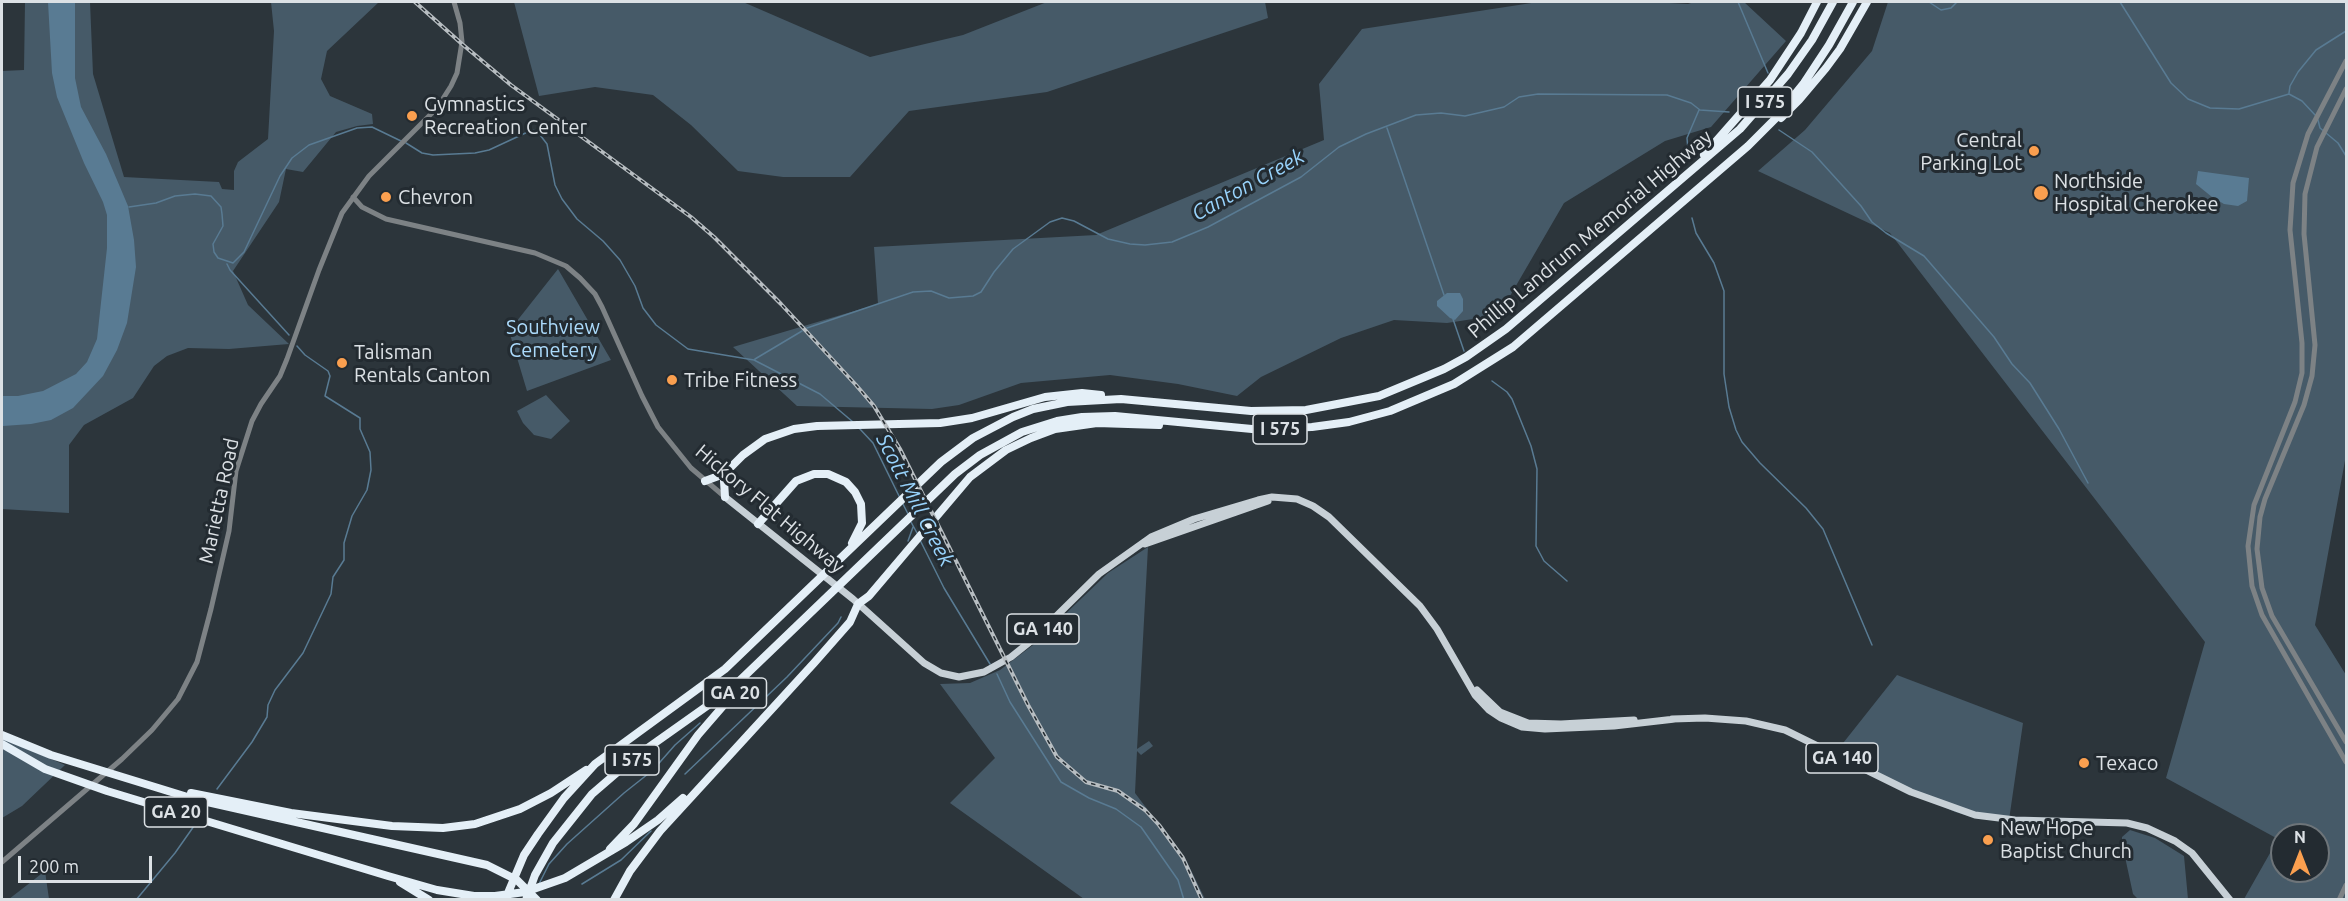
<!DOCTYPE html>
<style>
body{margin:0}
#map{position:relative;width:2348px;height:901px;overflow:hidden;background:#2c353b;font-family:Ubuntu,sans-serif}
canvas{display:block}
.frame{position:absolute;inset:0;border:3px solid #dce1e5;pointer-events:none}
.north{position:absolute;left:2270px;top:823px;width:60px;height:60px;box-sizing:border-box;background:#232b31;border:2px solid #6d7479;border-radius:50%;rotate:0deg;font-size:16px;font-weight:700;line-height:24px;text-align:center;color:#dce1e5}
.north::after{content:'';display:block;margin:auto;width:21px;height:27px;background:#fa9f4f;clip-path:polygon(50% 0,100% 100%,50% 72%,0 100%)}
.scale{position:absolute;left:18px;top:856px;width:134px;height:27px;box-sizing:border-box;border:3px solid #dce1e5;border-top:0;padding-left:8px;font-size:18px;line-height:21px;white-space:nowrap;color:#dce1e5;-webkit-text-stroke:4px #232b31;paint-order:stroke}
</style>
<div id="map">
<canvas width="2348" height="901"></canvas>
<div class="frame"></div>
<div class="north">N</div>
<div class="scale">200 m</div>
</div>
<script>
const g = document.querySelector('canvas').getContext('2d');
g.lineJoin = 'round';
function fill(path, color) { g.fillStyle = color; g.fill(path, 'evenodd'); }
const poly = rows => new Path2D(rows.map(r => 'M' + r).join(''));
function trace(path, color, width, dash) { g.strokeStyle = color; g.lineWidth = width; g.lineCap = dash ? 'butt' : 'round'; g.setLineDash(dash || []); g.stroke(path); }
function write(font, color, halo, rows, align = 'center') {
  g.font = font + ' Ubuntu,sans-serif'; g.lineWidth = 6; g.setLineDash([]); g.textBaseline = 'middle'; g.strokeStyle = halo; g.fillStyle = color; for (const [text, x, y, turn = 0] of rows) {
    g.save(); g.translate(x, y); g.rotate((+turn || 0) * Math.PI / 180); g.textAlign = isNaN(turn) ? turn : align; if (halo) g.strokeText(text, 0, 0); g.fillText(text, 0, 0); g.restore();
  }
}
fill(poly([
 [25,2,90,2,93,74,124,177,219,182,222,189,234,190,234,171,238,162,268,139,274,31,271,2,379,2,327,51,321,79,330,96,372,114,373,124,357,126,336,132,303,172,286,169,279,202,233,271,248,305,289,344,229,349,188,348,167,356,154,366,133,398,84,425,69,445,69,513,2,509,2,71,24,70],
 [514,2,743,2,870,57,963,35,1047,2,1265,2,1268,18,1047,92,909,111,850,177,783,177,738,171,691,125,653,95,595,87,539,96],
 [1538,2,1650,2,1688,4,1694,2,1744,2,1786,41,1711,127,1665,141,1564,203,1499,315,1447,323,1394,320,1341,338,1261,377,1237,396,1178,384,1110,375,1021,383,959,405,932,409,797,406,733,347,878,304,874,247,1096,235,1324,140,1319,84,1362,29],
 [1888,2,2346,2,2346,455,2315,625,2346,675,2346,899,2244,899,2278,839,2166,778,2205,642,1890,233,1758,171,1805,130,1872,51],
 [2282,835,2318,835,2318,871,2282,871],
 [558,269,611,360,527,391,509,331],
 [546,395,570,421,551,439,534,435,523,423,517,411],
 [1148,547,1137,749,1149,741,1153,746,1141,755,1137,751,1135,793,1187,862,1205,899,1084,899,950,803,995,758,940,684,970,683,1000,670,1033,645,1108,573],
 [1897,675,2023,723,2009,820,1979,819,1955,812,1911,792,1836,752],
 [2,738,65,765,22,806,2,818],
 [2130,830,2155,838,2184,856,2188,899,2138,899,2133,894,2122,843,2122,837],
 [45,871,49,899,9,899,31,882]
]), '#465a68');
fill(poly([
 [48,2,75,2,75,78,81,107,106,154,128,206,134,240,136,267,127,323,117,350,103,376,73,408,51,420,31,424,3,426,2,396,18,396,43,391,76,374,87,362,97,339,107,248,107,215,103,202,84,163,57,97,52,73],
 [2198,171,2249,178,2247,201,2238,206,2224,204,2212,197,2196,184],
 [1447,293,1460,293,1463,299,1463,311,1455,320,1450,318,1437,306,1437,301]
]), '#597b93');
trace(poly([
 [1738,2,1768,73],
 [1929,2,1941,10,1951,8,1957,2],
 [2120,2,2171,83,2188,99,2210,108,2239,109,2289,94,2302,101,2316,116],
 [2289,93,2290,86,2298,72,2316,50,2346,31],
 [2318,120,2320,128,2338,143,2346,156],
 [1387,128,1444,295],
 [1779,130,1812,152,1861,206,1872,222,1886,233,1924,256,1994,337,2012,364,2030,383,2059,429,2088,483],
 [406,143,422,153,433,155,475,153,489,150,532,130,537,131,547,144,555,185,562,199,577,219,603,241,620,260,635,286,643,308,656,325,688,349,754,360,820,394,853,422],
 [1688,150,1687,138,1699,110],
 [129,207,156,203,175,196,195,194,211,196,221,207,222,214,223,226,213,244,214,252,218,258,233,263,244,252,280,176,292,158,309,145,357,128,372,127,401,141],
 [1692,218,1696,233,1714,263,1724,291,1724,374,1729,407,1736,430,1742,442,1760,463,1806,508,1823,529,1872,645],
 [227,264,230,270,289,335],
 [1453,319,1464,351],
 [807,328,913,292,931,291,949,298,973,296,981,292,994,272,1013,249,1050,222,1062,218,1074,221,1108,239,1130,244,1145,245,1172,242,1208,227,1301,177,1339,147,1366,134,1416,115,1441,113,1465,116,1504,107,1519,97,1538,94,1667,95,1691,103,1700,110,1729,112],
 [755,359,802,331],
 [1492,381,1507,392,1512,399,1531,446,1537,469,1536,546,1544,561,1567,581],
 [859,428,873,443,900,498],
 [902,502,908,514],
 [911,522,917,533],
 [920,540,944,588,990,664],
 [908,541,913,527],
 [997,674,1010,702,1061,782,1089,798,1116,809,1141,827,1178,880,1184,900],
 [685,774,787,677,838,623,841,617],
 [217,789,252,742,267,717,268,705,275,690,303,653,331,594,333,577,344,560,344,543,352,516,367,490,371,470,370,452,360,429,360,418,325,396,330,376,328,371,305,355,297,346],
 [539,884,549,864,567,844,624,793,653,770,675,745,700,723],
 [582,884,621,860,651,831],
 [136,900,175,853,194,826]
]), '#597b93', 1.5);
trace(poly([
 [2346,61,2308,134,2293,183,2290,230,2302,343,2302,373,2295,402,2254,505,2248,546,2252,586,2262,615,2346,762],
 [2346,89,2317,147,2305,194,2304,234,2315,345,2312,376,2304,405,2265,499,2260,517,2257,549,2262,588,2272,616,2346,742],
 [353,197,362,207,386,219,535,253,566,266,580,278,595,294,602,307,642,396,658,427,691,468,725,497],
 [2,862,122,759,152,730,178,699,197,662,211,609,229,531,236,471,252,421,261,404,280,376,287,359,319,270,342,213,369,176,437,108,451,86,457,73,462,42,460,23,454,2],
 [2339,900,2346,885]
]), '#7d8285', 5);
trace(poly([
 [725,497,853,599,924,663,941,673,959,677,984,672,1011,657,1031,641,1099,574,1151,537,1194,519,1258,500,1272,497,1297,499,1313,506,1329,517,1420,606,1437,629,1475,695,1489,710,1501,718,1522,727,1545,729,1614,726,1675,719],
 [1145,544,1268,501],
 [1477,690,1500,712,1528,723,1561,724,1634,720],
 [1672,719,1705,718,1746,721,1785,730,1911,792,1975,815,2015,820,2127,823,2147,828,2175,841,2192,853,2230,900]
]), '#c7d0d6', 7);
trace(poly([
 [1781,118,1799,100,1826,68,1840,49,1867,2],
 [1704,155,1770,80,1801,33,1817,2],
 [705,481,724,474,743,455,765,439,794,429,817,426,940,423,972,418,1045,397,1082,393,1101,395],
 [725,497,724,481,727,471],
 [758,524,796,481,814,474,828,474,846,482,855,492,861,504,862,523,852,543],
 [2,735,51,755,194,799,487,865,517,880,537,900],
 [2,744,45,769,107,791,388,876,437,890,474,896,495,896,525,892,565,878,626,842,658,820,683,798],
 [191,793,291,813,392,826,443,828,475,824,520,809,551,793,586,770],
 [610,849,634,824,698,735,743,683],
 [400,882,429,900],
 [505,900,524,855,538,834,564,798,595,764,725,669,941,462,973,438,1013,417,1033,409,1067,402,1121,399,1251,411,1306,410,1379,396,1444,369,1466,357,1506,329,1740,129,1788,74,1812,40,1833,2],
 [526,900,535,875,553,843,592,794,635,757,731,689,955,474,980,455,1022,432,1057,421,1082,417,1115,416,1252,429,1312,427,1349,422,1390,411,1454,384,1513,347,1748,146,1775,119,1804,83,1829,45,1853,2],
 [614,900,630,871,660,831,814,663,850,622,858,604,869,596,970,477,1006,450,1031,438,1055,429,1097,423,1159,425]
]), '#e4eff7', 8);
const rail = poly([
 [415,2,462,44,511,85,691,217,714,237,781,304,856,385,874,406,900,449,1028,705,1057,757,1086,782,1118,791,1145,810,1159,825,1183,858,1202,900]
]);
trace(rail, '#b7bdc1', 4);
trace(rail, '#232b31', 1.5, [4.5]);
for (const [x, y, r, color] of [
 [412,116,6,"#fa9f4f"],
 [2034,151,6,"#fa9f4f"],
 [2041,193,8,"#fa9f4f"],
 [386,197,6,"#fa9f4f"],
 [342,363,6,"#fa9f4f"],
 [672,380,6,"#fa9f4f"],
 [2084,763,6,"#fa9f4f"],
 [1988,840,6,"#fa9f4f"]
]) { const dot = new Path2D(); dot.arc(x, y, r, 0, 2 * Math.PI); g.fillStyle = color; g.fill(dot); trace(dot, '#232b31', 2); }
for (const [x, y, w] of [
 [1765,102,54],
 [1280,429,54],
 [1043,629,72],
 [735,693,63],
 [1842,758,72],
 [632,760,54],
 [176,812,63]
]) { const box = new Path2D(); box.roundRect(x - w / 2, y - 15, w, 30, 4.5); g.fillStyle = '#232b31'; g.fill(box); trace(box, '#dce1e5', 1.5); }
write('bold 18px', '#dce1e5', null, [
 ["I 575",1765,102],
 ["I 575",1280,429],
 ["GA 140",1043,629],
 ["GA 20",735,693],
 ["GA 140",1842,758],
 ["I 575",632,760],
 ["GA 20",176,812]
]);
write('20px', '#dce1e5', '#232b31', [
 ["Gymnastics",424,104],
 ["Recreation Center",424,127],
 ["Central",2022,140,"right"],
 ["Parking Lot",2022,163,"right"],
 ["Northside",2054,181],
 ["Hospital Cherokee",2054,204],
 ["Chevron",398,197],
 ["Talisman",354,352],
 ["Rentals Canton",354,375],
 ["Tribe Fitness",684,380],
 ["Texaco",2096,763],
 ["New Hope",2000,828],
 ["Baptist Church",2000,851]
], 'left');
write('20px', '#dce1e5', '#232b31', [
 ["Phillip Landrum Memorial Highway",1590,234,-40],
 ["Marietta Road",219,501,-78],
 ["Hickory Flat Highway",770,509,40]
]);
write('20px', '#acdbfc', '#232b31', [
 ["Southview",553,327],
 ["Cemetery",553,350]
]);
write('italic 21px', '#98d3fc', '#232b31', [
 ["Canton Creek",1248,185,-29],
 ["Scott Mill Creek",915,500,63]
]);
</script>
